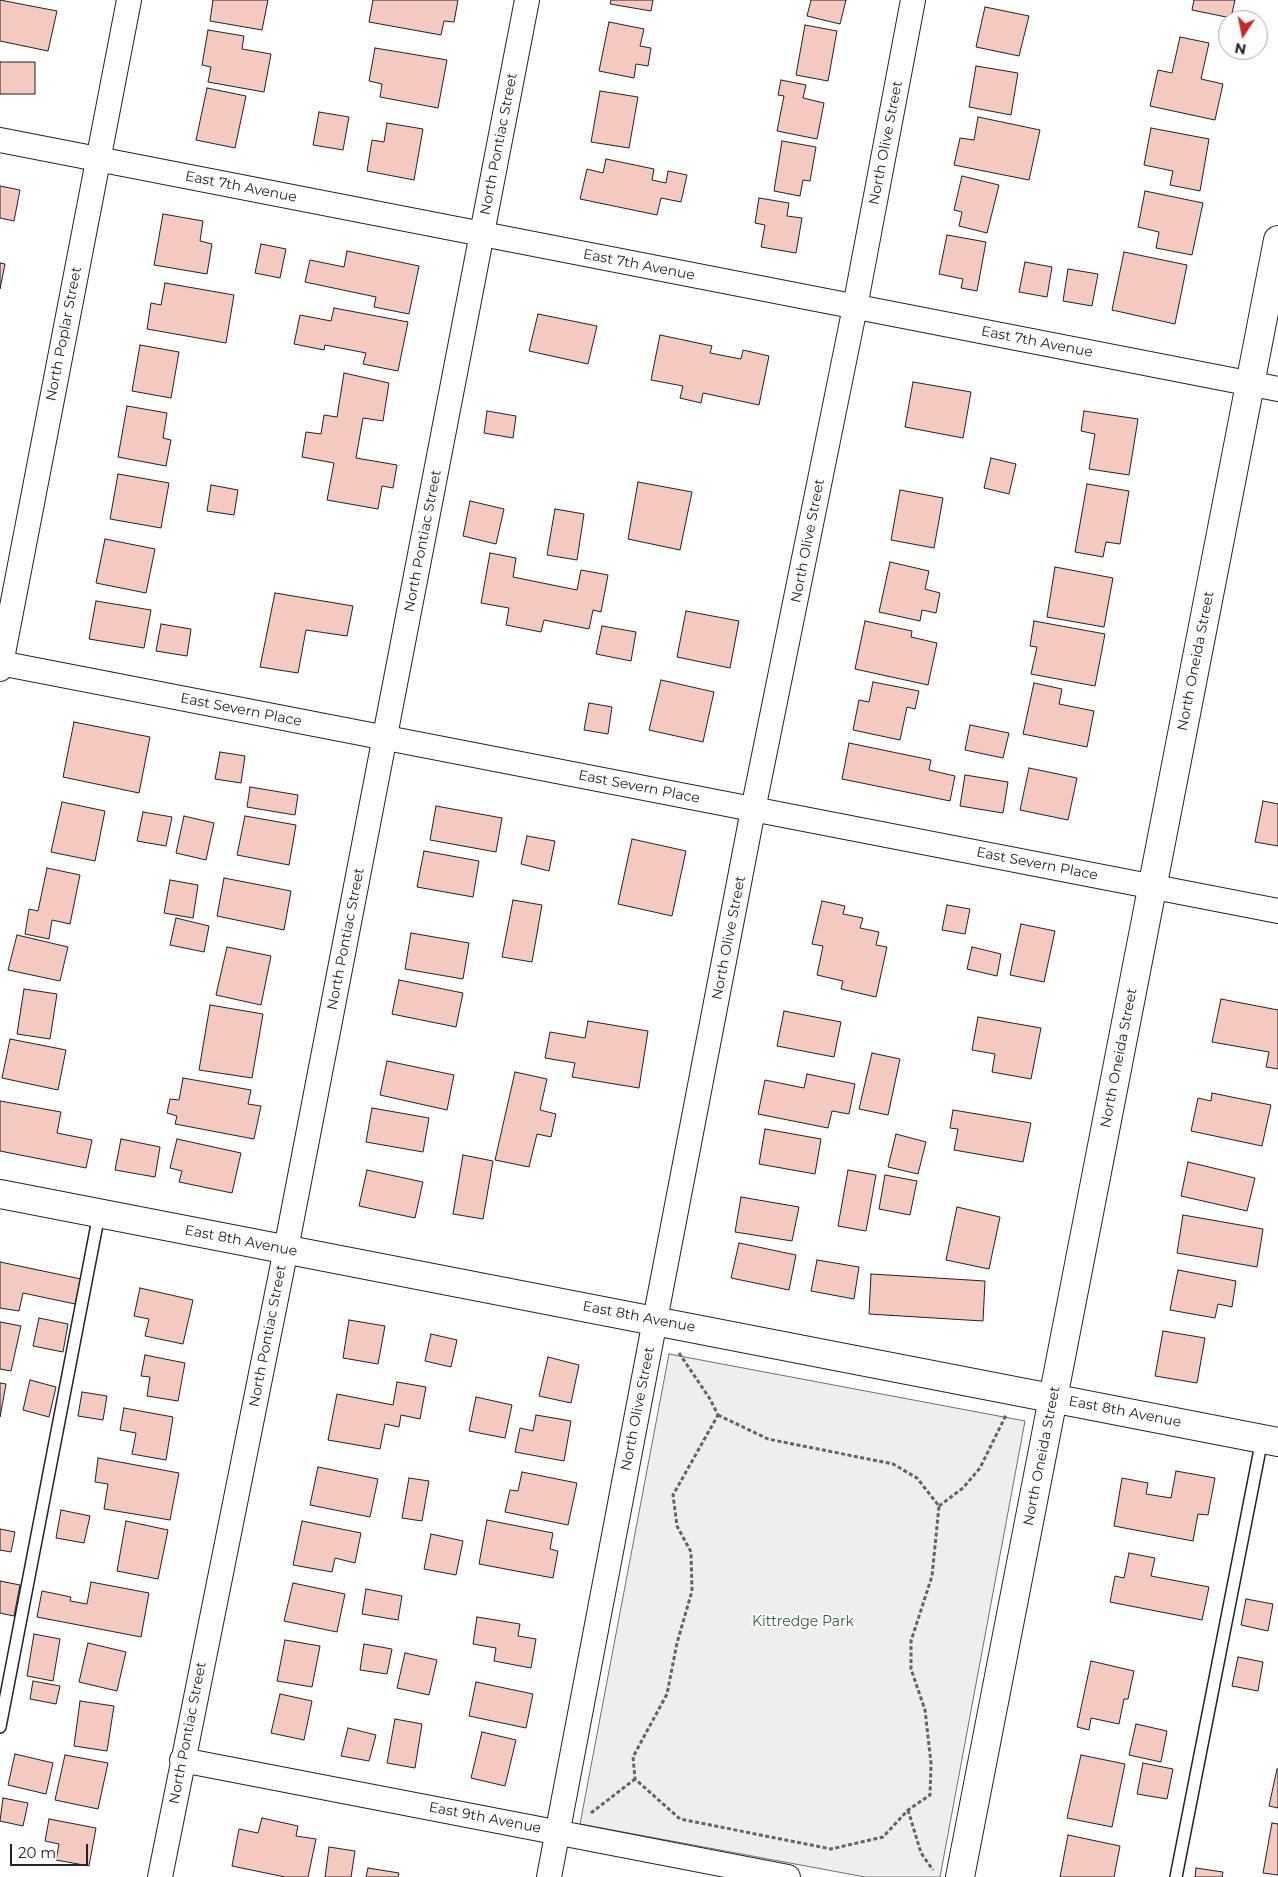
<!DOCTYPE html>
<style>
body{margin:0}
#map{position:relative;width:1278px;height:1877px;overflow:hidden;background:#fff;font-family:Montserrat,sans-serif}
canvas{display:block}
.north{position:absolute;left:1218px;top:10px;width:50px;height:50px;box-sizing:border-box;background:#fff;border:1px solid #a7a7a7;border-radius:50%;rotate:191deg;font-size:14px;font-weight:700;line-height:20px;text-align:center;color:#222}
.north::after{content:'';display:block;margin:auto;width:18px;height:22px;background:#c62828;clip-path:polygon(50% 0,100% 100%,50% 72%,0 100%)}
.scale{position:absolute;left:10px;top:1844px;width:78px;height:22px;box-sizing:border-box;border:2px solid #222;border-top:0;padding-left:6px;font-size:15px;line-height:18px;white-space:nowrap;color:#222;-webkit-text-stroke:4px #fff;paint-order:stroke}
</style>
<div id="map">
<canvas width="1278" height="1877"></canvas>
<div class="north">N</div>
<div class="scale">20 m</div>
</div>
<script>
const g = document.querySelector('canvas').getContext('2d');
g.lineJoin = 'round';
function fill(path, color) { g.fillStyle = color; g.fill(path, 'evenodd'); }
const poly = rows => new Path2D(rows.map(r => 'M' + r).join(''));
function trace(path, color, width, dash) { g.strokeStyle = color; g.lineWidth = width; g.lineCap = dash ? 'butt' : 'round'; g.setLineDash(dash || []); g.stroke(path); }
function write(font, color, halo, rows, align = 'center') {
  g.font = font + ' Montserrat,sans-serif'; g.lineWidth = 4; g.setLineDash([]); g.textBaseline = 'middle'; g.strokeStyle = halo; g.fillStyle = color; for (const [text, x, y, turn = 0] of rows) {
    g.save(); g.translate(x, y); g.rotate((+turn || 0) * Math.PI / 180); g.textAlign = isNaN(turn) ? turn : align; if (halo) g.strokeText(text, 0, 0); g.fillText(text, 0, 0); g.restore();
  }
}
const green = poly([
 [669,1354,1025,1421,940,1877,865,1877,580,1824,669,1354]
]);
fill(green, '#eee');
trace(green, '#6f6f6f', 1);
const building = poly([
 [0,0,57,11,48,51,0,41,0,0],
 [213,0,268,0,262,30,210,21,213,0],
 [373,0,458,0,454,22,444,21,441,35,369,22,373,0],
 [611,0,653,0,651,11,610,4,611,0],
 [811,0,846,0,840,24,807,16,811,0],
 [1194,0,1235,0,1231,18,1192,10,1194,0],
 [985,7,1029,16,1019,56,976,47,985,7],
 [609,22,644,29,640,46,651,48,648,66,636,64,634,78,599,71,609,22],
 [805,25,837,31,828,81,796,75,805,25],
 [208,30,244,36,242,49,271,54,264,92,208,82,211,67,202,65,208,30],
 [1180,37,1209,43,1201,79,1223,84,1215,120,1150,106,1158,70,1172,73,1180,37],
 [375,48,447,60,438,108,380,97,382,84,369,81,375,48],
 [0,62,35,62,35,94,0,94,0,62],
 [976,66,1018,73,1011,115,969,107,976,66],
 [781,80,806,85,803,98,824,103,817,139,777,131,784,96,778,95,781,80],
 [207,88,246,96,235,148,196,140,207,88],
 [600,91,638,97,629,148,591,142,600,91],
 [319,112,349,117,343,150,313,145,319,112],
 [978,117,1040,130,1029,180,954,165,960,138,974,140,978,117],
 [387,123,423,129,414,180,367,171,372,140,384,142,387,123],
 [1151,128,1209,139,1200,191,1170,185,1173,171,1144,165,1151,128],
 [782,141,816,147,810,181,803,180,800,196,774,191,782,141],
 [606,159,654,169,652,180,666,183,668,171,687,175,681,202,661,198,657,215,580,199,587,169,603,173,606,159],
 [962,176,999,185,987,233,959,226,962,212,954,210,962,176],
 [0,186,20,190,14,221,0,218,0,186],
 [1145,191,1203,203,1192,255,1156,248,1159,232,1138,227,1145,191],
 [759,198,789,203,787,216,802,218,796,253,761,247,765,225,755,223,759,198],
 [163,214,203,221,200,241,212,244,207,274,154,265,163,214],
 [947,235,986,242,977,291,961,288,963,279,939,274,947,235],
 [261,244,286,249,280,278,255,273,261,244],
 [347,251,419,266,409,314,374,307,376,297,305,282,310,260,344,267,347,251],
 [1124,252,1187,265,1175,324,1112,310,1124,252],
 [1025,262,1052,267,1047,297,1019,292,1025,262],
 [0,263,5,264,0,289,0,263],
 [1068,269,1098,274,1092,306,1063,301,1068,269],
 [165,283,234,295,226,343,147,329,151,303,161,305,165,283],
 [334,308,408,322,398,371,363,364,366,353,325,345,324,350,294,344,300,315,331,321,334,308],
 [538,314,597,326,588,364,529,351,538,314],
 [660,335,712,346,710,353,741,359,743,350,769,356,759,405,703,393,701,403,680,398,683,386,651,380,660,335],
 [140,345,179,352,171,398,132,391,140,345],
 [344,373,389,383,383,421,363,418,356,458,397,465,393,488,382,486,378,509,327,500,334,463,302,457,306,432,321,434,324,415,337,417,344,373],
 [913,382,971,392,963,438,905,427,913,382],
 [127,406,167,413,163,438,171,440,166,466,118,457,127,406],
 [487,411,516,416,513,438,484,433,487,411],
 [1084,411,1138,419,1129,475,1089,469,1095,434,1081,431,1084,411],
 [991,458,1016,464,1009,494,984,488,991,458],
 [118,474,169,483,161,528,110,519,118,474],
 [638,482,692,492,680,550,628,539,638,482],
 [1087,484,1129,491,1120,544,1106,542,1103,557,1075,552,1087,484],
 [211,485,238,490,234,515,207,511,211,485],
 [900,490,943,498,934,548,891,540,900,490],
 [470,501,504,509,496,544,463,536,470,501],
 [555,509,584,514,577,560,547,555,555,509],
 [105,539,155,549,146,593,96,583,105,539],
 [490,553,516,558,513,577,577,590,581,570,608,575,601,612,593,610,589,629,544,620,541,632,506,625,509,608,481,603,490,553],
 [890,562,929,571,925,589,940,593,936,613,922,610,920,621,879,612,890,562],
 [1055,567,1113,578,1104,627,1047,617,1055,567],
 [275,593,353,606,347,636,306,630,298,673,260,667,275,593],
 [96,601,151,610,144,648,89,639,96,601],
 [686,611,739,621,730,668,677,657,686,611],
 [865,621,912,631,911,637,937,643,928,685,855,669,865,621],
 [1034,621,1105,634,1095,686,1031,674,1037,647,1030,646,1034,621],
 [161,624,191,629,187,656,156,651,161,624],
 [602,626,636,632,631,661,596,654,602,626],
 [661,680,714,692,703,742,649,730,661,680],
 [873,682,919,691,915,709,907,707,900,740,853,730,859,700,869,702,873,682],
 [1034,683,1062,689,1059,704,1094,711,1087,747,1023,734,1034,683],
 [589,703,612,707,608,734,584,730,589,703],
 [74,722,150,737,139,793,63,777,74,722],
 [970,725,1009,733,1003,758,965,750,970,725],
 [849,743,931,760,929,770,955,776,950,801,842,779,849,743],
 [220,752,245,756,241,783,215,779,220,752],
 [1029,768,1077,778,1068,820,1020,810,1029,768],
 [965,775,1008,782,1003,813,960,806,965,775],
 [250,787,298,795,295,815,247,807,250,787],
 [1263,801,1278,804,1278,846,1255,842,1263,801],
 [62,802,105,811,95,861,51,852,62,802],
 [436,806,502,818,496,852,430,840,436,806],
 [143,812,172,817,166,846,137,841,143,812],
 [184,816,214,823,206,860,176,853,184,816],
 [245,816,296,825,289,865,237,855,245,816],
 [527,836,555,841,549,871,521,864,527,836],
 [632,839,686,851,672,916,618,904,632,839],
 [424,851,479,861,473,897,417,887,424,851],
 [47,868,80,875,70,924,52,920,49,939,25,934,29,909,38,911,47,868],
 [224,878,291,891,284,930,217,916,224,878],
 [170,880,198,885,193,918,164,913,170,880],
 [513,900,542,905,532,962,502,957,513,900],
 [822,901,845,906,843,914,863,918,860,928,879,932,876,945,887,947,876,997,841,989,843,981,817,975,823,946,812,944,822,901],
 [947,905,970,909,965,934,942,930,947,905],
 [176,918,209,926,204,952,170,945,176,918],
 [1021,924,1055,931,1044,982,1010,975,1021,924],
 [411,933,469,943,463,979,405,969,411,933],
 [17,935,68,947,60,981,8,970,17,935],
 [227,947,271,956,261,1005,216,995,227,947],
 [972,947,1001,954,997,976,967,969,972,947],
 [399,980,463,993,456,1027,392,1014,399,980],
 [24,989,57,994,50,1039,17,1034,24,989],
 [1221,999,1278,1010,1278,1069,1266,1067,1269,1052,1212,1042,1221,999],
 [210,1005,263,1014,252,1078,199,1070,210,1005],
 [784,1011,841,1022,834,1057,777,1046,784,1011],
 [978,1017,1041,1028,1031,1079,992,1072,995,1054,972,1050,978,1017],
 [588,1021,648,1031,639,1088,572,1077,575,1063,545,1058,550,1032,585,1038,588,1021],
 [10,1039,66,1050,58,1090,2,1078,10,1039],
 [872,1053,900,1059,888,1115,859,1109,872,1053],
 [387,1061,454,1075,447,1110,380,1095,387,1061],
 [515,1072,547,1079,540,1110,556,1114,551,1137,537,1134,529,1167,495,1160,515,1072],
 [807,1074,855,1084,849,1114,832,1111,828,1128,758,1114,765,1080,804,1088,807,1074],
 [183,1078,251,1090,248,1104,261,1106,254,1139,175,1124,177,1116,167,1113,170,1099,179,1100,183,1078],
 [1212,1093,1271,1105,1262,1146,1191,1131,1198,1098,1211,1101,1212,1093],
 [0,1101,61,1112,57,1133,92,1140,86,1168,0,1151,0,1101],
 [372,1108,429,1118,423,1152,366,1142,372,1108],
 [953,1110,1031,1123,1023,1162,954,1150,958,1129,950,1128,953,1110],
 [765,1129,821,1139,815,1174,759,1164,765,1129],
 [896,1134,926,1142,918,1174,888,1167,896,1134],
 [121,1139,160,1147,155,1177,115,1170,121,1139],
 [177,1139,241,1153,232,1193,179,1182,182,1171,170,1168,177,1139],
 [463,1155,493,1161,483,1219,453,1214,463,1155],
 [1188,1162,1255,1178,1247,1211,1181,1196,1188,1162],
 [367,1170,423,1182,415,1218,359,1206,367,1170],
 [848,1170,876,1175,866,1231,838,1226,848,1170],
 [885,1175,917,1181,910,1215,879,1209,885,1175],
 [741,1197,799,1207,792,1241,735,1232,741,1197],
 [957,1207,1000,1217,989,1269,946,1260,957,1207],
 [1183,1215,1263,1229,1257,1267,1177,1253,1183,1215],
 [739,1243,796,1255,789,1290,731,1278,739,1243],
 [817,1260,859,1267,854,1299,811,1291,817,1260],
 [0,1262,81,1279,75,1304,23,1293,19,1311,0,1308,0,1262],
 [1178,1270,1236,1281,1232,1307,1218,1304,1215,1318,1170,1310,1178,1270],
 [871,1274,985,1281,983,1321,869,1314,871,1274],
 [140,1288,193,1300,183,1344,145,1336,149,1319,134,1316,140,1288],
 [39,1318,68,1324,63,1352,33,1346,39,1318],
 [349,1320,385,1326,378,1364,343,1358,349,1320],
 [0,1322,21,1326,11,1371,0,1369,0,1322],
 [1163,1331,1205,1338,1197,1383,1155,1376,1163,1331],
 [431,1334,457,1340,451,1367,425,1361,431,1334],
 [145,1355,185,1363,178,1401,147,1396,150,1377,141,1376,145,1355],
 [548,1357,579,1365,571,1403,539,1396,548,1357],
 [30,1380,56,1387,49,1417,23,1410,30,1380],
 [397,1382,426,1387,420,1419,401,1415,399,1427,385,1424,380,1449,328,1440,337,1394,393,1405,397,1382],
 [0,1383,6,1384,0,1417,0,1383],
 [82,1392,107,1396,103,1420,78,1416,82,1392],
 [476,1397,512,1405,505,1438,469,1431,476,1397],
 [124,1408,173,1417,166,1460,132,1454,136,1433,120,1430,124,1408],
 [536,1415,571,1421,564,1461,515,1452,520,1428,533,1431,536,1415],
 [98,1458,179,1473,170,1520,104,1509,108,1484,95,1482,98,1458],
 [318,1467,378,1479,370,1517,310,1505,318,1467],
 [1176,1471,1215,1478,1208,1515,1198,1514,1193,1541,1114,1526,1122,1478,1148,1483,1146,1494,1171,1498,1176,1471],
 [522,1472,577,1483,568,1525,505,1512,510,1490,518,1491,522,1472],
 [409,1478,429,1481,422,1521,402,1518,409,1478],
 [61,1510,90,1516,84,1543,56,1538,61,1510],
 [487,1520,553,1533,550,1549,558,1551,553,1578,479,1564,487,1520],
 [126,1521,168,1530,158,1579,117,1571,126,1521],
 [302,1521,361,1533,355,1563,335,1558,332,1572,293,1565,302,1521],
 [0,1529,15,1532,11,1552,0,1550,0,1529],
 [431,1534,463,1541,456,1575,424,1569,431,1534],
 [1129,1553,1155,1558,1151,1576,1209,1587,1202,1620,1110,1602,1115,1576,1124,1578,1129,1553],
 [0,1581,20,1585,14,1616,0,1613,0,1581],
 [91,1582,149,1593,141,1637,37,1617,42,1591,71,1597,70,1601,87,1604,91,1582],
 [293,1583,345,1594,337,1632,284,1621,293,1583],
 [366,1589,402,1596,398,1620,362,1614,366,1589],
 [1246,1599,1273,1604,1268,1631,1241,1625,1246,1599],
 [477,1617,520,1624,518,1636,536,1639,531,1668,494,1661,496,1648,473,1644,477,1617],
 [34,1634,60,1639,53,1681,27,1676,34,1634],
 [285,1640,320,1646,312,1687,277,1681,285,1640],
 [88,1643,126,1652,117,1691,79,1682,88,1643],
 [364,1644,392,1649,387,1674,360,1670,364,1644],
 [405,1653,437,1660,429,1695,397,1688,405,1653],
 [1238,1657,1263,1662,1258,1691,1232,1686,1238,1657],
 [1091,1661,1134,1671,1128,1699,1124,1699,1119,1724,1091,1718,1089,1730,1077,1727,1091,1661],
 [33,1681,60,1686,56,1704,30,1699,33,1681],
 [476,1682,533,1694,526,1728,469,1716,476,1682],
 [280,1694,312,1701,304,1740,271,1733,280,1694],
 [80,1701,114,1706,107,1751,74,1746,80,1701],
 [395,1719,422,1724,415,1768,387,1763,395,1719],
 [1136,1724,1167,1731,1161,1762,1129,1755,1136,1724],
 [348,1728,376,1735,369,1761,341,1756,348,1728],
 [482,1732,516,1740,505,1786,471,1778,482,1732],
 [15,1754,53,1763,46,1794,8,1785,15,1754],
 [65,1755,108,1763,98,1809,55,1800,65,1755],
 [1081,1755,1125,1764,1112,1827,1067,1818,1081,1755],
 [1143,1763,1173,1769,1167,1799,1137,1794,1143,1763],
 [1277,1769,1278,1769,1278,1808,1269,1806,1277,1769],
 [3,1798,28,1803,23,1826,0,1821,3,1798],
 [262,1818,298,1826,296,1836,316,1839,308,1877,285,1877,232,1866,239,1829,258,1833,262,1818],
 [49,1819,96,1828,89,1866,56,1860,59,1844,45,1841,49,1819],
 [1272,1823,1278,1824,1278,1875,1263,1873,1272,1823],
 [1068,1835,1120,1846,1114,1877,1060,1877,1068,1835],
 [329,1847,355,1851,351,1877,325,1877,329,1847],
 [368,1868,399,1873,398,1877,366,1877,368,1868],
 [1196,1868,1223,1872,1222,1877,1195,1877,1196,1868]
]);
fill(building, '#f3c9c0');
trace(building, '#222', 1);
const lane = poly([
 [0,1727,99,1214],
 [1176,1877,1262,1439]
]);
const street = poly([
 [0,140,1278,389],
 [0,663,1278,911],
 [0,669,129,0],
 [182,1760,788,1877],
 [160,1877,286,1249,527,0],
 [549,1877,655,1320,753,810,855,307,913,0]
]);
const secondary = poly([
 [0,1194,1278,1442],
 [960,1877,1278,240]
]);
trace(lane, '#222', 14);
trace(street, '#222', 26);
trace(secondary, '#222', 30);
trace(poly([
 [679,1353,710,1399,718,1415],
 [718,1415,768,1439,893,1464,917,1478,939,1506,932,1576,911,1641,911,1669,925,1710,931,1763,930,1795,908,1810,883,1837,831,1849,680,1819,635,1779,633,1757,667,1694,677,1643,692,1591,691,1552,677,1526,673,1495,718,1415],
 [939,1506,963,1488,980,1468,1006,1415],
 [908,1810,921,1853,933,1870],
 [591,1813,635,1779]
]), '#646464', 3, [4, 2.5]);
trace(lane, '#fff', 11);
trace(street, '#fff', 24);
trace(secondary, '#fff', 28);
write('14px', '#222', '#fff', [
 ["North Olive Street",886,143,-79],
 ["North Pontiac Street",499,144,-79],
 ["East 7th Avenue",241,187,11],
 ["East 7th Avenue",639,265,11],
 ["North Poplar Street",64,334,-79],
 ["East 7th Avenue",1037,342,11],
 ["North Pontiac Street",423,541,-79],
 ["North Olive Street",808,541,-79],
 ["North Oneida Street",1196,661,-79],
 ["East Severn Place",241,710,11],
 ["East Severn Place",639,787,11],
 ["East Severn Place",1037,864,11],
 ["North Olive Street",729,938,-79],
 ["North Pontiac Street",346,939,-79],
 ["North Oneida Street",1119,1058,-79],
 ["East 8th Avenue",241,1241,11],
 ["East 8th Avenue",639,1317,11],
 ["North Pontiac Street",268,1336,-79],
 ["North Olive Street",638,1409,-79],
 ["East 8th Avenue",1125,1412,11],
 ["North Oneida Street",1042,1456,-79],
 ["North Pontiac Street",188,1733,-79],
 ["East 9th Avenue",485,1818,11]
]);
write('14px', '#2f5e38', '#fff', [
 ["Kittredge Park",803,1622]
]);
</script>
